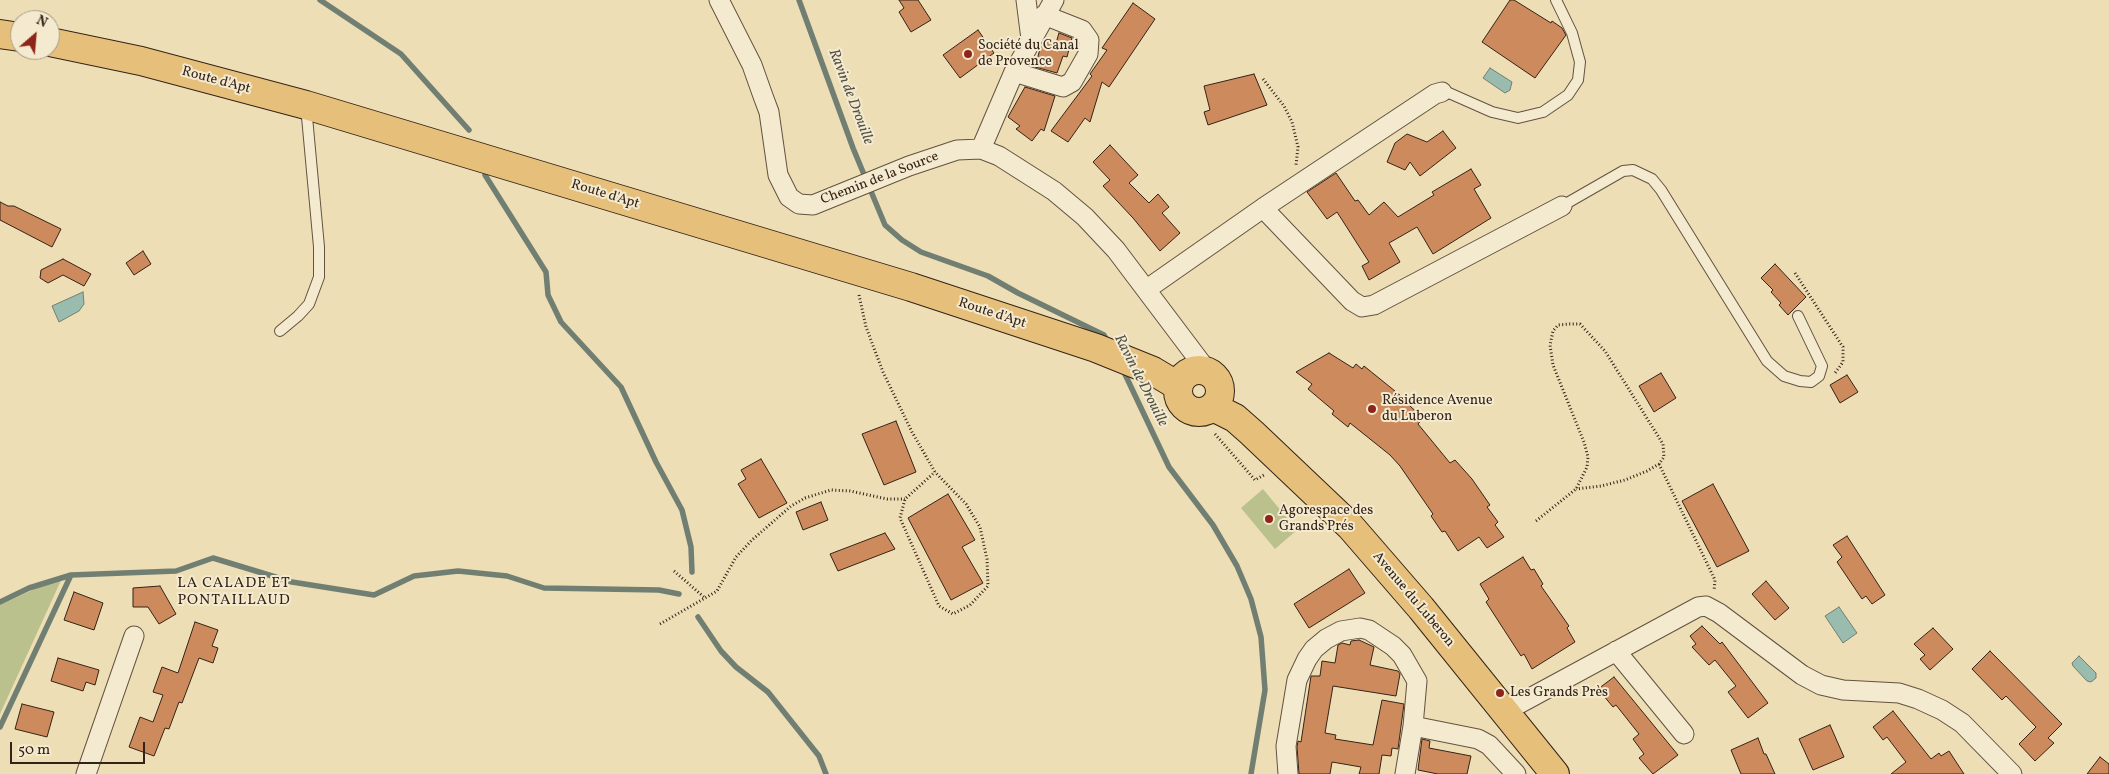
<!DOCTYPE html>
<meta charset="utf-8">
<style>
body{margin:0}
#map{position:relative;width:2109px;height:774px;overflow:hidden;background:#eddeb6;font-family:Vollkorn,serif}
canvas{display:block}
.north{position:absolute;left:10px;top:10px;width:50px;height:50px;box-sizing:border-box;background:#f3ead0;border:1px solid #a79a86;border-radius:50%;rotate:27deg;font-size:14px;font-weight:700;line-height:20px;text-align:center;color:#352317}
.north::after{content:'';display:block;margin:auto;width:18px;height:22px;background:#8f2418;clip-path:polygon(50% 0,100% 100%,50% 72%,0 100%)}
.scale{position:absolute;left:10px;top:742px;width:135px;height:22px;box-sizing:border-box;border:2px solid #352317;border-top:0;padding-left:6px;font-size:15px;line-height:18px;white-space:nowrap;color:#352317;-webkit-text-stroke:4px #f3ead0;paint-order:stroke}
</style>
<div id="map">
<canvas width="2109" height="774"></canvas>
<div class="north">N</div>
<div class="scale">50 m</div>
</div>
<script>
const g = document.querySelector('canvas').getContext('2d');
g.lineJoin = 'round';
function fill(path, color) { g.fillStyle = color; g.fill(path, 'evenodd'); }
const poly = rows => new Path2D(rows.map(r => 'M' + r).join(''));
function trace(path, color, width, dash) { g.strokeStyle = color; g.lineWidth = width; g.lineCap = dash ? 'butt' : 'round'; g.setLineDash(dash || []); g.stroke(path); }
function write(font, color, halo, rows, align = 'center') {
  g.font = font + ' Vollkorn,serif'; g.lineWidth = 4; g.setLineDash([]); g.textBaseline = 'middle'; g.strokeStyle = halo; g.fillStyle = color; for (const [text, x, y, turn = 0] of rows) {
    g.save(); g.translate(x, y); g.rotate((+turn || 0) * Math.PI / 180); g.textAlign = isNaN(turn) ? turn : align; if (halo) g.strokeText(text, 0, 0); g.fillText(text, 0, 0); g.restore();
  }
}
fill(poly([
 [1263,489,1297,530,1275,549,1241,508],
 [63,576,0,714,0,605]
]), '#bac18c');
const water = poly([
 [1490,68,1512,82,1510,90,1505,93,1483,78,1490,68],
 [83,292,84,304,79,311,59,322,52,306,83,292],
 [1839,607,1857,633,1843,643,1825,616,1839,607],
 [2079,656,2096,673,2096,678,2091,682,2087,681,2073,666,2072,663,2079,656]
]);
fill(water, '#99bcaf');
trace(water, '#717f72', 1);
trace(poly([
 [320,0,401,54,469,130],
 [799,0,853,148,885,225,902,240,921,252,988,276,1018,293,1104,335,1108,342],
 [485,175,546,272,548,295,561,322,621,387,656,462,682,510,691,547,692,572],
 [1123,370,1169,467,1213,525,1237,566,1251,599,1261,637,1265,690,1251,774],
 [0,602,29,588,71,575,176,571,213,558,292,582,374,595,414,576,458,571,507,576,544,588,659,590,679,594],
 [698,617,721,651,736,667,768,692,819,756,826,774],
 [0,727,71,575]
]), '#717f72', 5.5);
const building = poly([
 [899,0,918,0,931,20,911,32,899,12,904,8,899,0],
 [1510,0,1514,0,1551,23,1552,21,1562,28,1566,35,1535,78,1482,42,1510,0],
 [1133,3,1155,19,1109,87,1102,82,1090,122,1085,118,1068,142,1051,131,1092,76,1090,74,1107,50,1102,48,1133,3],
 [978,30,994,53,960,78,943,55,978,30],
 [1059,33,1072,38,1067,57,1063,56,1057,73,1035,67,1040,49,1047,41,1056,43,1059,33],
 [1254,74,1267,105,1208,125,1204,112,1210,110,1204,86,1254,74],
 [1025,87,1055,96,1044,131,1041,129,1032,141,1016,129,1020,126,1008,117,1025,87],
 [1443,131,1456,148,1420,176,1410,162,1405,170,1387,162,1395,143,1407,134,1427,142,1443,131],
 [1110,145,1138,175,1129,183,1149,203,1158,194,1169,207,1162,213,1180,233,1160,251,1133,218,1103,186,1110,180,1093,162,1110,145],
 [1471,169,1481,185,1474,189,1491,218,1433,254,1417,227,1389,243,1400,262,1369,280,1362,266,1369,262,1337,212,1327,219,1307,192,1336,173,1355,201,1358,200,1369,215,1384,202,1398,217,1434,195,1432,192,1471,169],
 [0,202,8,206,14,206,61,229,52,247,0,220,0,202],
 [143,251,151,264,134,275,126,263,143,251],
 [63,259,91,274,84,286,63,275,48,283,40,278,41,270,63,259],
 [1775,264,1806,297,1788,315,1779,305,1781,303,1771,292,1773,290,1761,278,1775,264],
 [1329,353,1353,368,1356,364,1362,369,1364,366,1411,404,1410,406,1423,418,1418,424,1450,463,1455,460,1472,479,1490,505,1487,507,1498,522,1495,525,1504,537,1487,548,1479,537,1458,551,1445,531,1442,532,1431,516,1433,514,1400,466,1390,455,1350,423,1348,427,1332,414,1334,411,1308,389,1312,384,1296,372,1329,353],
 [1661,373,1676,398,1654,412,1639,386,1661,373],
 [1847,375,1858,392,1840,403,1830,385,1847,375],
 [896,421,916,472,884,485,862,434,896,421],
 [761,459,787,503,759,518,738,484,746,479,741,470,761,459],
 [1713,484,1749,551,1717,567,1682,501,1713,484],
 [948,494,975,540,962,547,983,583,951,600,908,518,948,494],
 [821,502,828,520,803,530,796,512,821,502],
 [885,533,895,549,838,571,830,554,885,533],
 [1847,536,1885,595,1872,604,1866,596,1862,599,1837,562,1842,557,1833,545,1847,536],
 [1523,557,1531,570,1534,569,1543,584,1541,586,1569,626,1567,628,1575,642,1532,669,1524,654,1521,656,1486,602,1489,599,1480,584,1523,557],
 [1349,569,1365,593,1309,628,1294,604,1349,569],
 [1766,581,1789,608,1775,620,1752,594,1766,581],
 [160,586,176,614,159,624,148,607,133,607,133,588,160,586],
 [74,592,103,603,94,630,64,620,74,592],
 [195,622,218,630,212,646,218,648,213,663,199,658,182,703,179,702,169,729,165,728,154,756,129,747,140,717,153,722,163,695,153,692,162,667,178,673,195,622],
 [1702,626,1720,644,1722,642,1768,703,1748,718,1728,692,1736,686,1715,660,1709,665,1692,647,1696,644,1690,636,1702,626],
 [1933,628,1953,649,1930,670,1920,659,1925,655,1914,644,1933,628],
 [1359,640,1374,647,1370,665,1398,671,1400,674,1396,696,1333,686,1325,733,1336,735,1335,739,1373,745,1382,700,1404,704,1398,749,1392,748,1391,756,1382,755,1379,774,1359,774,1361,767,1332,762,1330,774,1299,774,1297,747,1298,741,1301,742,1311,676,1320,676,1322,661,1335,663,1338,645,1342,643,1350,645,1351,641,1359,640],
 [1990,651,2062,724,2048,738,2054,743,2035,761,2019,744,2036,727,2006,696,2002,700,1972,669,1990,651],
 [58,658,99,670,95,685,86,682,83,691,51,681,58,658],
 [1614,677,1678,755,1653,774,1639,758,1644,754,1633,739,1639,734,1616,705,1613,707,1598,689,1614,677],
 [22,704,54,712,47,737,15,729,22,704],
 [1893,711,1931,759,1939,753,1941,756,1949,751,1964,774,1891,774,1906,762,1887,737,1883,740,1873,727,1893,711],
 [1830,725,1844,757,1813,770,1799,739,1830,725],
 [1758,738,1764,754,1766,754,1775,774,1741,774,1731,750,1758,738],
 [1422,739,1430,741,1429,748,1471,756,1467,774,1438,774,1418,770,1422,739],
 [2100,757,2109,764,2109,774,2087,774,2100,757]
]);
fill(building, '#cd8a5c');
trace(building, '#352317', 1);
const service = poly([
 [1442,92,1449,93,1492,112,1518,118,1543,112,1568,95,1578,80,1580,62,1572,33,1556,0],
 [1562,206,1623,171,1633,170,1652,179,1661,190,1767,361,1784,376,1800,381,1811,382,1819,376,1822,366,1798,316],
 [280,331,298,316,309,304,319,277,319,247,306,106]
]);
const minor = poly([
 [719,0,752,65,763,96,769,112,778,175,789,197,799,204,813,205,909,166,957,150,981,149,999,156,1054,191,1085,217,1116,250,1208,372],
 [1026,0,1031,39],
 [1014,72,1063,87,1072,82,1088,54,1089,40,1082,30,1044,15],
 [1442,92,1435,94,1263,208,1352,301,1362,307,1374,305,1562,206],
 [981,149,1014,72,1054,0],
 [1147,289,1263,208],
 [1616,651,1684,734],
 [1504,712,1698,607,1706,606,1719,613,1802,675,1821,685,1843,690,1899,693,1918,699,1942,710,1962,723,2012,774],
 [86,774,134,636],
 [1288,774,1286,746,1297,680,1307,659,1314,649,1326,639,1341,631,1360,628,1369,630,1393,646,1402,655,1417,681,1413,726],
 [1405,774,1413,726,1478,739,1489,745,1516,774]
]);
const primary = poly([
 [0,34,20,37],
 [50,42,141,61,306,105,911,287,1096,348,1153,371,1178,386],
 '1178 391a21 21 0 1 1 42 0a21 21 0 1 1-42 0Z',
 [1213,407,1235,418,1252,433,1350,526,1421,608,1555,774]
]);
trace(service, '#63523f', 12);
trace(minor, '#63523f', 21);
trace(primary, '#352317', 30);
trace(poly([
 [1263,79,1284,106,1292,122,1298,147,1296,165],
 [1795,273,1843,347,1843,362,1835,373],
 [859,295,866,327,883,372,912,432,935,472,966,504,980,527,987,559,988,586,970,605,953,614,939,606,900,518,905,499,935,472],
 [1215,434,1255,480,1264,475],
 [1659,464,1715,580,1714,591],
 [1536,521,1576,489,1587,467,1588,457,1584,442,1553,365,1550,345,1553,331,1558,325,1570,324,1580,324,1605,351,1663,444,1664,457,1659,464,1647,471,1625,480,1601,486,1576,489],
 [674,571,705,598],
 [660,624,717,591,736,557,752,540,791,506,805,498,831,490,850,491,887,499,905,499]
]), '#352317', 3, [1, 2.5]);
trace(service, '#f3ead0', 10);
trace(minor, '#f3ead0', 19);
trace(primary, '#e6bf7b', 28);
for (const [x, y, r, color] of [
 [968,54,5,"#8f2418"],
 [1372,409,5,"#8f2418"],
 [1269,519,5,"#8f2418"],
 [1500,693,5,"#8f2418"]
]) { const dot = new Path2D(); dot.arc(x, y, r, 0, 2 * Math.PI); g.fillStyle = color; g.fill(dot); trace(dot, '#f3ead0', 2); }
write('14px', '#352317', '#f3ead0', [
 ["Société du Canal",978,46],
 ["de Provence",978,62],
 ["Résidence Avenue",1382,401],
 ["du Luberon",1382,417],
 ["Agorespace des",1279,511],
 ["Grands Prés",1279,527],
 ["Les Grands Près",1510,693]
], 'left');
write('14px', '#352317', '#f3ead0', [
 ["Route d'Apt",216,81,15],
 ["Chemin de la Source",880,179,-21],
 ["Route d'Apt",605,195,17],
 ["Route d'Apt",992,314,18],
 ["Avenue du Luberon",1413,600,50]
]);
write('italic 15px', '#535145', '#f3ead0', [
 ["Ravin de Drouille",850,97,69],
 ["Ravin de Drouille",1140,381,63]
]);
g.letterSpacing = '1px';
write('15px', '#352317', '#f3ead0', [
 ["LA CALADE ET",234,584],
 ["PONTAILLAUD",234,601]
]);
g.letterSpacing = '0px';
</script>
